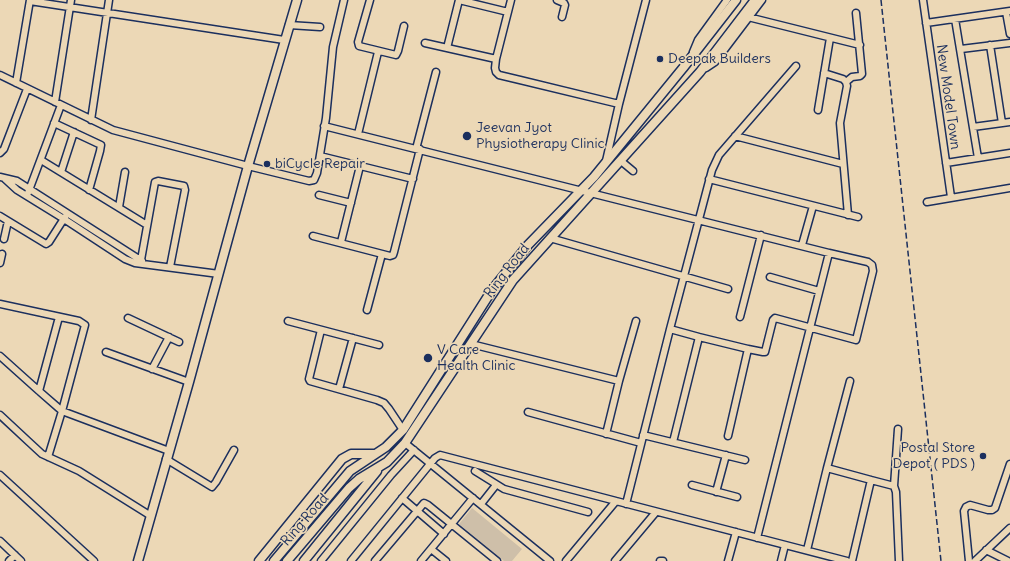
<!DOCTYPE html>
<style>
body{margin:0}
canvas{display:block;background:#ecd8b6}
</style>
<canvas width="1010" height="561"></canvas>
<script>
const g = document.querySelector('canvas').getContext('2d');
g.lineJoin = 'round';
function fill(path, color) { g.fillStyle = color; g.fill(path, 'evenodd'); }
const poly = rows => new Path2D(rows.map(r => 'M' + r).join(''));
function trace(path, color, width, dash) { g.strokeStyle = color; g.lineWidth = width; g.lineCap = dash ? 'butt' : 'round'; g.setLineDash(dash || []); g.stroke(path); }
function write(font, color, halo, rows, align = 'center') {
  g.font = font + ' Delius,sans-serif'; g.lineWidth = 3.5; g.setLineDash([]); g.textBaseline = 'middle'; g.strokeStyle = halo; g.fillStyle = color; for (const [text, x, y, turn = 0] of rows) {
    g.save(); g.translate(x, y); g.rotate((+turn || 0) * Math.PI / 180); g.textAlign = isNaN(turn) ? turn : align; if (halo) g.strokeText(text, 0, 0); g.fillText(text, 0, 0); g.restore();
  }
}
fill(poly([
 [472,508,522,549,512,561,504,561,459,524]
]), '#cebfa9');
const minor = poly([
 [370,0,358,42,359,46,396,55,398,51,404,26],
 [459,0,508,12],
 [511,0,496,59,495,68,496,72,499,75,520,80,619,104],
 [557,0,564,3,565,5,562,17],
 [923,0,951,197],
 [30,1,284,40],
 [1006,12,1010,34],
 [748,17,860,45],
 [955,19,978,158],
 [926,23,1010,11],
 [289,25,320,27],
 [425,43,496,59],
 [990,45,1002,123],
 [447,48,459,0],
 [961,49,1010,43],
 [693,52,698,40,727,0],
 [706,68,715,62,762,0],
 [824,73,843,79,846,82,847,86,840,123,848,215],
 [0,75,113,130,248,166,309,181,314,180,317,173,326,118,333,47,344,0],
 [846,82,852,77,860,76,862,74,856,13],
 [16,83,30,0],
 [55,102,71,0],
 [818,110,830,38],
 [91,120,109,0],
 [54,123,101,145,100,151,89,190],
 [324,126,829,253,757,538],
 [973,127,1010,122],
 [358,134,378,52],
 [735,136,843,164],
 [416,149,436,72],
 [0,153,4,149,27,89],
 [320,156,413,179],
 [41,160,147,225],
 [606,161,619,104,646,0],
 [621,161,633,171],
 [946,163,1010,153],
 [61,172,74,132],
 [0,177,17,181,142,261],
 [5,179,17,190,64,219,125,259,135,263,219,274],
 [709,179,858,217],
 [28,193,61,105],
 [319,195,351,203],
 [927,202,1010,188],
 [119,207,125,172],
 [0,216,46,244,49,242,65,217],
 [313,236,390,256,393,255,394,252,420,149],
 [550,238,728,289],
 [4,239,8,221],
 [341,242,360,166],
 [802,245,813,206],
 [141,260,155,182,158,181,184,186,185,190,170,267],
 [0,263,2,254],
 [770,277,819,291],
 [0,304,79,321,85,325,62,411,48,457],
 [367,310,382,254],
 [740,317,761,235],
 [128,318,179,342],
 [288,321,379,345],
 [670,329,699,337,673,442],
 [321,330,309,379,310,381,377,400,384,403,389,409,403,430],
 [699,337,748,349,728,436],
 [471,344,619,381],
 [748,349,763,352,765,352,773,320,775,318,856,340,873,271,872,265,868,262,829,253],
 [106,352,189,382],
 [0,356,39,391,62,411,169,451],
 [152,369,169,337],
 [339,389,353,338],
 [39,391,59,317],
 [528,412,641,443],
 [0,415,29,442,42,454,79,471,151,516],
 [606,434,619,381,636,321],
 [643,435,745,460],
 [405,443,550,561],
 [166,459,212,487,216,482,234,450],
 [827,468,850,381],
 [475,471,504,489,588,512],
 [0,475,94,561],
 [692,485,737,497],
 [894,486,898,429],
 [716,492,726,455],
 [402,498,444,534],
 [481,504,496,485],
 [626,504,670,329,712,170,719,155,796,66],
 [0,541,21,561],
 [431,549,446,561],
 [807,550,827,468,871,480],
 [986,550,1008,561],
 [9,561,15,555],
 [321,561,391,475,414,450],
 [351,561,430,464,435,458,440,455,616,501],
 [375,561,424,503,428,505,497,561],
 [421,561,473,498],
 [566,561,616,501,847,561],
 [615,561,656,512],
 [660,561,663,561],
 [728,561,736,532],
 [781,561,785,545],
 [852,561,871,480,894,486,896,492,899,561],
 [969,561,964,511,966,507,970,505,988,510,992,510,995,508,1010,464],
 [975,561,1010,528]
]);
const tertiary = poly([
 [138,561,189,382,248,166,297,0],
 [259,561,342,459,351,454,375,454],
 [274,561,350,471,386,447,403,430,492,290,528,245,594,177,683,68,736,0],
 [287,561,349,488,359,479,387,462,405,443,513,280,700,72,755,0],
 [304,561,377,471]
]);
trace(minor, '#1b2f5e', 9);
trace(tertiary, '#1b2f5e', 11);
trace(minor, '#ecd8b6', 6);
trace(tertiary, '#ecd8b6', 8);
trace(poly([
 [881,0,941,561]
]), '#1b2f5e', 1.5, [6, 3]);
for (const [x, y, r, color] of [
 [660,59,4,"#1b2f5e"],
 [467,136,5,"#1b2f5e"],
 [267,164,4,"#1b2f5e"],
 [428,358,5,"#1b2f5e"],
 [983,456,4,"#1b2f5e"]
]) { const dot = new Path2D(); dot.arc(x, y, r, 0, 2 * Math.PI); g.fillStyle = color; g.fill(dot); trace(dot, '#ecd8b6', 1.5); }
write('14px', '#1b2f5e', '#ecd8b6', [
 ["Deepak Builders",668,59],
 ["Jeevan Jyot",476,128],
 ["Physiotherapy Clinic",476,144],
 ["biCycle Repair",275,164],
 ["V Care",437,350],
 ["Health Clinic",437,366],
 ["Postal Store",975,448,"right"],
 ["Depot ( PDS )",975,464,"right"]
], 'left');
write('14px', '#1b2f5e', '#ecd8b6', [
 ["New Model Town",948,97,82],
 ["Ring Road",507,271,-52],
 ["Ring Road",305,520,-49]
]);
</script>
